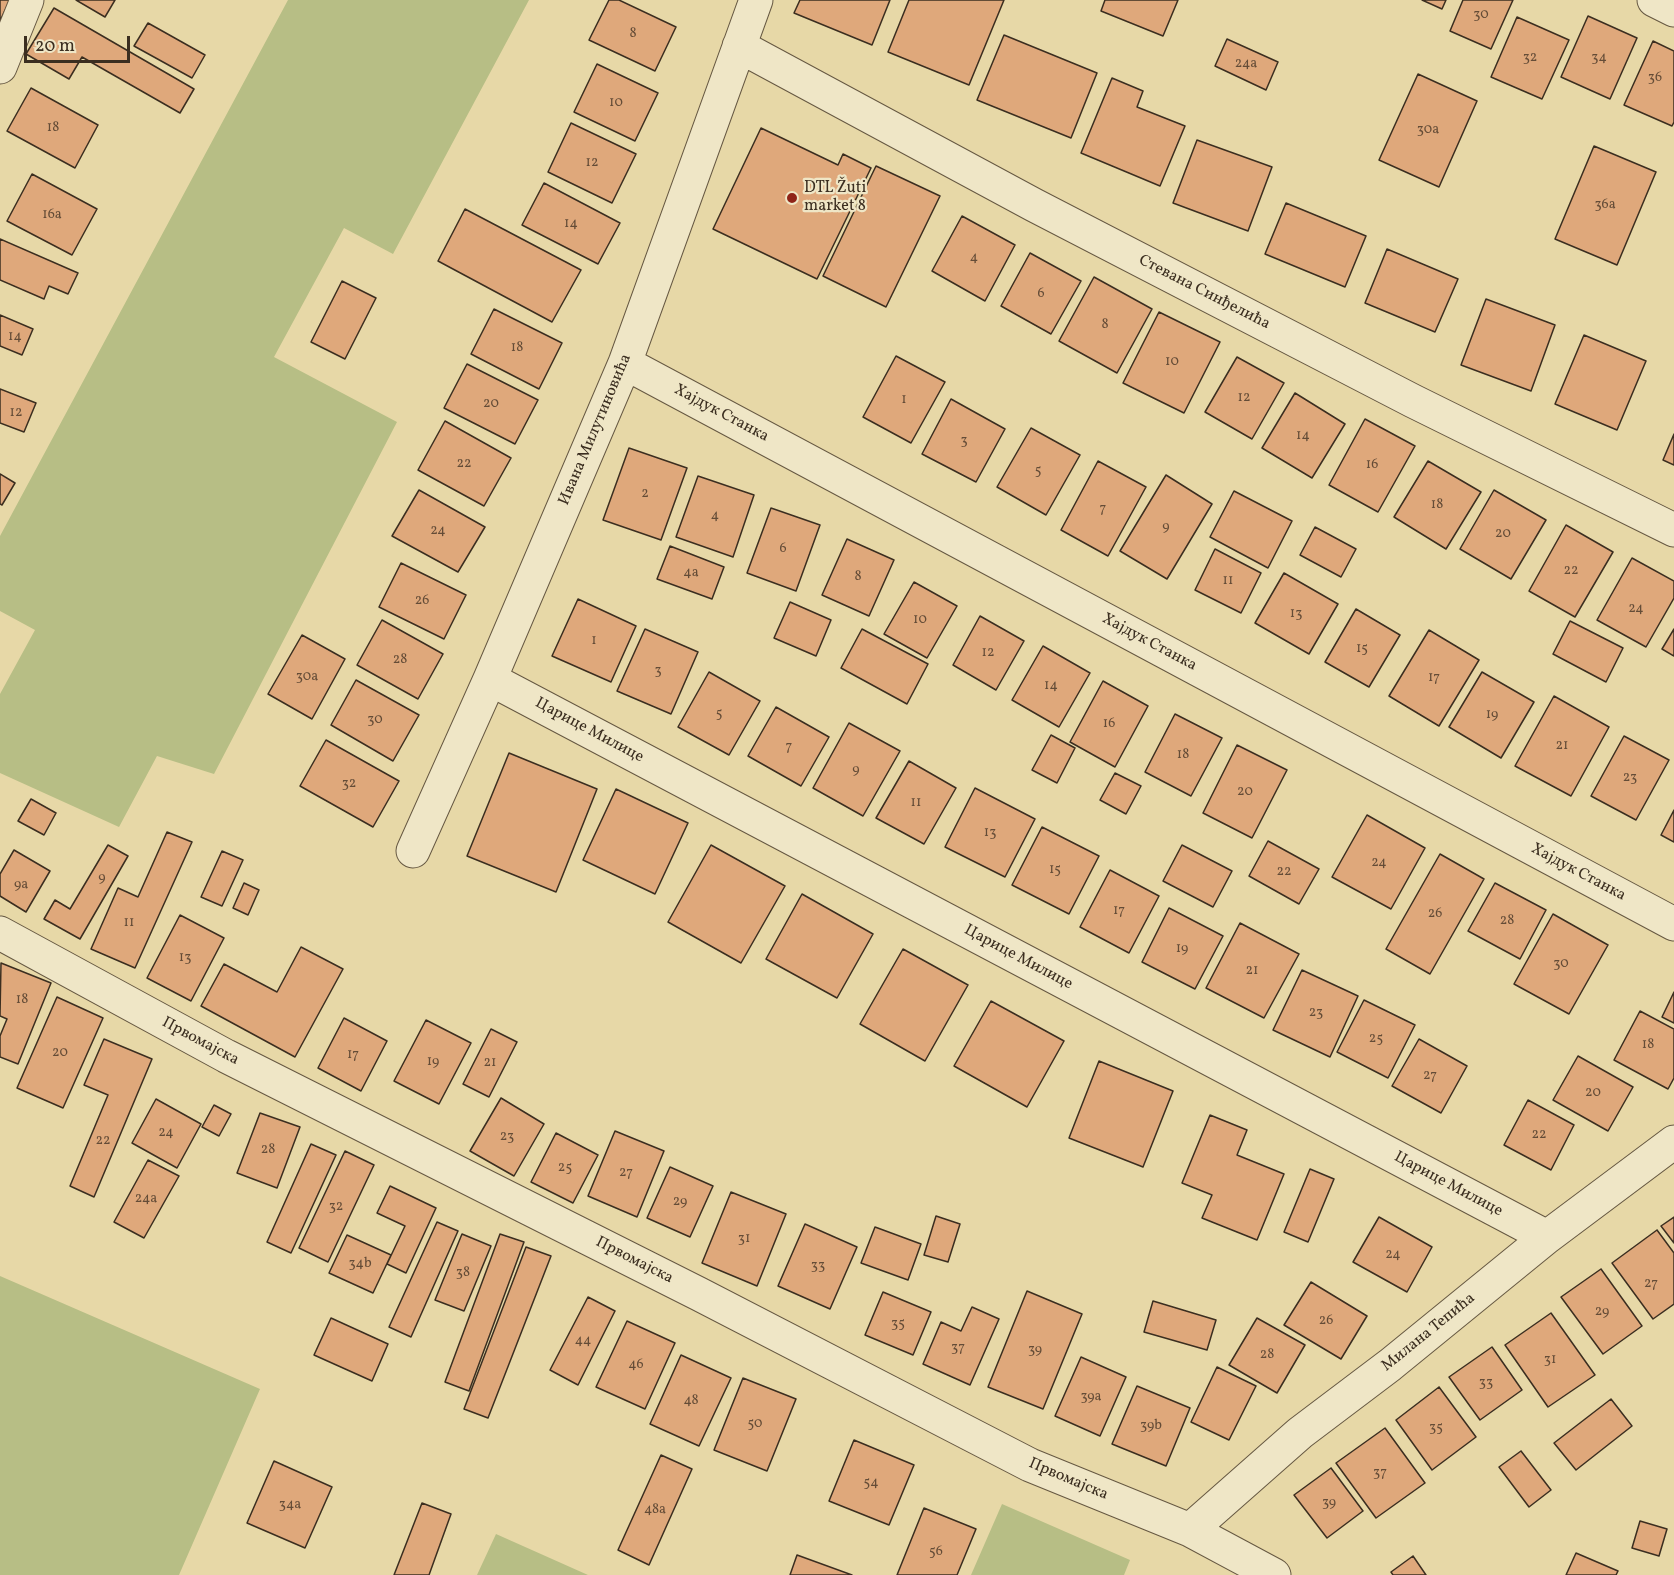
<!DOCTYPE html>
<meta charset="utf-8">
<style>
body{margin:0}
#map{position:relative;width:1674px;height:1575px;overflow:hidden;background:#e7d8a7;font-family:Vollkorn,serif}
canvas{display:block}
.scale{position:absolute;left:24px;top:36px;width:106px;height:27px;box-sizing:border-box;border:3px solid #3b2e20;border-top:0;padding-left:8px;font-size:18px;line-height:21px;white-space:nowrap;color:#3b2e20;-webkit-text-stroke:4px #efe6c6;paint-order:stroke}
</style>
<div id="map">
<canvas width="1674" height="1575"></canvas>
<div class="scale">20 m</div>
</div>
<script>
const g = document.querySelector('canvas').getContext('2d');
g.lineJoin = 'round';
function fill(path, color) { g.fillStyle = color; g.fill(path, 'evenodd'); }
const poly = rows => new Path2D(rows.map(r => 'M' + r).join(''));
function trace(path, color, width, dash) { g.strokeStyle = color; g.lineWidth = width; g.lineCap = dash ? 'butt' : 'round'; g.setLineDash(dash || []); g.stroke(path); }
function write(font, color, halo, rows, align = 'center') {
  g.font = font + ' Vollkorn,serif'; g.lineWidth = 4.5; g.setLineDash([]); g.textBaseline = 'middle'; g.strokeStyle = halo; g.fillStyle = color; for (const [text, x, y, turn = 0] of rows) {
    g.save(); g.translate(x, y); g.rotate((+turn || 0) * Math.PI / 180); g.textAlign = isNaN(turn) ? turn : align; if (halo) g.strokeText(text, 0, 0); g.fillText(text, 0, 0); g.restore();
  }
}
fill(poly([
 [288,0,529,0,393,254,344,228,274,357,397,422,214,774,157,756,119,827,0,773,0,694,35,630,0,611,0,536],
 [0,1276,260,1389,179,1575,0,1575],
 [1002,1504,1130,1560,1124,1575,971,1575],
 [496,1534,588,1575,477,1575]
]), '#b7be85');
const building = poly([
 [0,0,10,0,0,21,0,0],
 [76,0,115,0,105,17,76,0],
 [609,0,619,0,676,27,655,71,589,40,609,0],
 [800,0,890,0,872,45,794,13,800,0],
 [909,0,1004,0,969,85,888,52,909,0],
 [1105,0,1178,0,1163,36,1101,11,1105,0],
 [1422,0,1446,0,1442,9,1422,0],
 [1463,0,1513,0,1491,49,1450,31,1463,0],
 [54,8,194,89,180,113,82,57,69,79,26,54,54,8],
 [1588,16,1637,38,1610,99,1561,77,1588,16],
 [1517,17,1569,40,1542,99,1491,77,1517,17],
 [148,23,205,55,192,78,134,46,148,23],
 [1004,35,1097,73,1071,138,977,100,1004,35],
 [1227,39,1278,62,1266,90,1215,66,1227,39],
 [1653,41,1674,51,1674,122,1672,126,1624,105,1653,41],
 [597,64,658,93,635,141,574,112,597,64],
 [1418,74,1477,101,1439,187,1379,160,1418,74],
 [1112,78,1143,91,1137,107,1185,126,1160,186,1081,153,1112,78],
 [31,88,98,125,75,168,7,131,31,88],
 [571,123,636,154,612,203,548,172,571,123],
 [761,128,838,165,843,154,871,168,817,279,713,229,761,128],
 [1197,140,1272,167,1248,231,1173,203,1197,140],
 [1594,146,1656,172,1617,265,1555,239,1594,146],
 [876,166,940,196,886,307,823,276,876,166],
 [32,174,97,209,72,255,7,221,32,174],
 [544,183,620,223,598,264,522,225,544,183],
 [1286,203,1366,236,1345,287,1265,254,1286,203],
 [465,209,581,270,552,322,438,261,465,209],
 [962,216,1015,245,985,301,932,271,962,216],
 [0,239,78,273,68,294,49,286,44,299,0,280,0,239],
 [1387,249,1458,279,1435,332,1365,303,1387,249],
 [1030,253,1081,281,1051,334,1001,306,1030,253],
 [1094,277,1152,309,1117,373,1059,341,1094,277],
 [342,281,376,298,345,359,311,342,342,281],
 [1486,299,1555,325,1531,391,1461,365,1486,299],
 [494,309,562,343,539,389,471,354,494,309],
 [1159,312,1220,342,1184,413,1123,383,1159,312],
 [0,315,33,329,22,355,0,346,0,315],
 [1584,335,1646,361,1617,430,1555,404,1584,335],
 [896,356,945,382,911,443,863,417,896,356],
 [1237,357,1284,383,1252,439,1205,412,1237,357],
 [467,364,538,400,515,444,444,408,467,364],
 [0,389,36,403,24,432,0,423,0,389],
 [1295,393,1345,424,1312,478,1262,448,1295,393],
 [951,399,1005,429,976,482,922,454,951,399],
 [1365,419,1415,446,1378,512,1329,485,1365,419],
 [445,421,511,458,484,506,418,470,445,421],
 [1031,428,1080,455,1046,515,997,487,1031,428],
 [1674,434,1674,465,1663,460,1674,434],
 [629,448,687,468,661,540,603,520,629,448],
 [1098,461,1146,487,1108,556,1061,530,1098,461],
 [1428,461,1481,492,1446,549,1394,517,1428,461],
 [0,474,15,483,2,505,0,504,0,474],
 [1166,475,1212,504,1167,579,1120,551,1166,475],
 [698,476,754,495,733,557,676,537,698,476],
 [419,490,485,527,458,572,392,536,419,490],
 [1494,490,1546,520,1511,579,1460,549,1494,490],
 [1234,491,1292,521,1268,568,1210,537,1234,491],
 [771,508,820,525,796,591,747,573,771,508],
 [1566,525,1613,552,1575,617,1529,591,1566,525],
 [1315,527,1356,549,1341,577,1300,555,1315,527],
 [847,539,894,560,869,616,822,595,847,539],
 [670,546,724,567,712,599,657,579,670,546],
 [1215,549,1261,573,1241,613,1195,590,1215,549],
 [1632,558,1674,581,1674,598,1646,647,1597,620,1632,558],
 [401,563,466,595,444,639,379,607,401,563],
 [1284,573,1338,604,1309,654,1255,623,1284,573],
 [914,582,957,606,927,658,884,634,914,582],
 [578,599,636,626,611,682,552,656,578,599],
 [790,602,831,620,816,656,774,638,790,602],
 [1356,609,1400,635,1369,687,1325,662,1356,609],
 [980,616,1024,641,996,690,953,665,980,616],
 [382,620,443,654,418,699,357,665,382,620],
 [1570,621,1623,648,1606,682,1553,654,1570,621],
 [645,629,698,652,671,714,617,691,645,629],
 [862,629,928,664,907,704,841,668,862,629],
 [1674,629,1674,656,1662,649,1674,629],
 [1429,630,1479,660,1439,726,1389,696,1429,630],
 [302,635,345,659,312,719,268,694,302,635],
 [1043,646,1090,673,1059,727,1012,700,1043,646],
 [709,672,760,701,729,755,678,727,709,672],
 [1482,672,1534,702,1501,758,1449,727,1482,672],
 [356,680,419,715,393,761,331,725,356,680],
 [1103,681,1148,706,1115,767,1070,742,1103,681],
 [1554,696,1609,727,1571,796,1515,766,1554,696],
 [776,707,829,737,801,786,748,756,776,707],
 [1175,714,1222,738,1191,796,1145,772,1175,714],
 [849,723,900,751,863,816,813,788,849,723],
 [1051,735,1075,748,1057,783,1032,770,1051,735],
 [1624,736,1669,760,1636,820,1591,796,1624,736],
 [326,740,399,781,373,827,300,786,326,740],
 [1237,745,1287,770,1252,838,1203,813,1237,745],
 [509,753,597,789,556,892,467,856,509,753],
 [909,761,956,788,924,844,876,818,909,761],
 [1115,773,1141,786,1126,814,1100,800,1115,773],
 [975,788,1035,819,1005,877,945,847,975,788],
 [616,789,688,823,655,894,583,860,616,789],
 [31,799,56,813,44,835,18,821,31,799],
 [1674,810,1674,842,1661,835,1674,810],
 [1367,815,1425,848,1391,909,1332,877,1367,815],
 [1042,827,1099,856,1069,914,1012,885,1042,827],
 [167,832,192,842,135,968,91,949,118,888,138,897,167,832],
 [1268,841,1319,869,1299,904,1249,876,1268,841],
 [108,845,128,856,80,939,44,919,55,900,70,909,108,845],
 [711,845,785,886,741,963,668,922,711,845],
 [1182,845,1232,871,1213,907,1163,881,1182,845],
 [14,850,50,871,26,912,0,896,0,874,14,850],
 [222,851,243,860,222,906,201,897,222,851],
 [1440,854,1484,879,1430,974,1386,949,1440,854],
 [1110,870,1159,896,1129,953,1080,927,1110,870],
 [244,883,259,890,248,915,233,908,244,883],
 [1495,883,1546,910,1520,959,1468,931,1495,883],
 [802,894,873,934,837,998,766,959,802,894],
 [1169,908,1223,936,1195,989,1142,962,1169,908],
 [1553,914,1608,945,1569,1014,1514,984,1553,914],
 [180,915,224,938,191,1001,147,978,180,915],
 [1240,923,1299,954,1264,1018,1206,988,1240,923],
 [301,947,343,969,295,1057,201,1006,224,964,277,992,301,947],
 [903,949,968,985,925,1061,860,1024,903,949],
 [1,963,51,983,18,1064,0,1057,0,1036,7,1019,0,1016,1,963],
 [1302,970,1358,996,1330,1057,1273,1030,1302,970],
 [1674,992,1674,1023,1662,1017,1674,992],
 [57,997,103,1018,63,1108,17,1088,57,997],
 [1364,1000,1415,1025,1388,1078,1337,1052,1364,1000],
 [991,1001,1064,1041,1027,1107,954,1066,991,1001],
 [1640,1011,1674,1029,1674,1078,1668,1089,1614,1060,1640,1011],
 [344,1018,387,1041,361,1091,318,1068,344,1018],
 [426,1020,471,1043,439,1104,394,1081,426,1020],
 [491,1029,517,1042,489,1097,463,1084,491,1029],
 [104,1039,152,1059,94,1197,70,1186,108,1095,84,1085,104,1039],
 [1419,1039,1467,1066,1441,1113,1392,1086,1419,1039],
 [1578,1056,1633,1087,1608,1131,1553,1100,1578,1056],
 [1099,1061,1173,1091,1143,1167,1069,1138,1099,1061],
 [501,1098,544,1124,514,1176,470,1151,501,1098],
 [156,1099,201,1124,177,1168,132,1143,156,1099],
 [1528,1100,1574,1125,1551,1170,1504,1145,1528,1100],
 [214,1105,231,1114,219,1136,202,1127,214,1105],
 [260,1113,300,1127,277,1188,237,1173,260,1113],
 [1210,1115,1247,1130,1237,1155,1284,1174,1257,1240,1202,1218,1212,1195,1182,1183,1210,1115],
 [615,1131,664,1151,637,1217,588,1196,615,1131],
 [556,1133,598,1155,573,1203,531,1182,556,1133],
 [311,1144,336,1155,291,1253,267,1242,311,1144],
 [345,1151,374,1165,328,1262,299,1248,345,1151],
 [148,1160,179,1176,144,1238,114,1222,148,1160],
 [670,1167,713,1186,690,1237,647,1218,670,1167],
 [1310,1169,1334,1179,1308,1242,1284,1232,1310,1169],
 [390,1186,436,1208,406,1273,387,1264,405,1226,377,1213,390,1186],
 [731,1192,786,1214,757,1286,702,1263,731,1192],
 [936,1216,960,1224,948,1262,924,1255,936,1216],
 [1379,1217,1432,1247,1407,1292,1353,1262,1379,1217],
 [1674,1217,1674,1243,1661,1226,1674,1217],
 [437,1222,458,1231,411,1337,389,1327,437,1222],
 [805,1224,857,1247,830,1309,778,1286,805,1224],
 [875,1227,921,1244,908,1280,861,1263,875,1227],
 [1657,1230,1674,1253,1674,1304,1653,1319,1612,1263,1657,1230],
 [462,1234,491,1246,464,1311,435,1300,462,1234],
 [500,1234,524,1242,469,1391,445,1382,500,1234],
 [347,1235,391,1255,373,1293,329,1273,347,1235],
 [526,1247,551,1256,488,1418,464,1409,526,1247],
 [1601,1269,1642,1326,1603,1354,1561,1297,1601,1269],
 [1311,1282,1367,1316,1341,1359,1284,1325,1311,1282],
 [1027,1291,1082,1314,1043,1409,988,1387,1027,1291],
 [883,1292,931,1312,913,1355,865,1335,883,1292],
 [588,1297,615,1311,578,1385,550,1370,588,1297],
 [1153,1301,1216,1320,1207,1350,1144,1332,1153,1301],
 [972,1307,999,1319,970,1385,923,1364,941,1322,961,1331,972,1307],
 [1551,1313,1595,1375,1548,1407,1505,1345,1551,1313],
 [331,1318,388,1344,372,1381,314,1355,331,1318],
 [1257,1318,1305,1345,1277,1393,1229,1365,1257,1318],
 [627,1321,675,1343,645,1409,596,1387,627,1321],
 [1492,1347,1522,1390,1480,1420,1449,1377,1492,1347],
 [681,1355,731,1378,699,1446,650,1424,681,1355],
 [1081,1357,1126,1377,1100,1436,1055,1416,1081,1357],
 [1217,1367,1256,1386,1229,1440,1191,1422,1217,1367],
 [743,1378,796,1399,767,1471,714,1450,743,1378],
 [1137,1386,1190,1408,1166,1466,1112,1444,1137,1386],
 [1439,1387,1476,1437,1432,1470,1396,1420,1439,1387],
 [1611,1399,1632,1426,1576,1470,1554,1443,1611,1399],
 [1385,1428,1425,1483,1376,1518,1336,1463,1385,1428],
 [854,1440,914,1465,889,1525,829,1501,854,1440],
 [1521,1451,1551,1490,1529,1507,1499,1467,1521,1451],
 [661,1455,692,1469,649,1565,618,1550,661,1455],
 [274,1461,332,1487,305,1548,247,1523,274,1461],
 [1331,1468,1363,1511,1327,1538,1294,1495,1331,1468],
 [422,1503,451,1514,429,1575,394,1575,422,1503],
 [924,1508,976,1529,957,1575,897,1575,924,1508],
 [1640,1521,1667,1529,1659,1556,1632,1548,1640,1521],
 [1576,1553,1618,1571,1616,1575,1566,1575,1576,1553],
 [797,1555,852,1575,790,1575,797,1555],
 [1413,1556,1426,1575,1393,1575,1391,1572,1413,1556]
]);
fill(building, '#dfa87b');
trace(building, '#3b2e20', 1.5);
const minor = poly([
 [1654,0,1674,10],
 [739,46,1034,205,1413,401,1674,530],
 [0,67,27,0],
 [625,363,1674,924],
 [490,679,1547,1237],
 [413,851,490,679,625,363,756,0],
 [0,933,226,1056,699,1294,1030,1465,1190,1530,1274,1575],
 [1190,1530,1300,1433,1390,1365,1547,1237,1674,1142]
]);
trace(minor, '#665842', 35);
trace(minor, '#efe6c6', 33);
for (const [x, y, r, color] of [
 [792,198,6,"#8f2418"]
]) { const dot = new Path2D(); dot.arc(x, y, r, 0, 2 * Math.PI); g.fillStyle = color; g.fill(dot); trace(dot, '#efe6c6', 2); }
write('14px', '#644c37', null, [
 ["30",1481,15],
 ["8",633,34],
 ["32",1530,58],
 ["34",1599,58],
 ["24a",1246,64],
 ["36",1655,78],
 ["10",616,103],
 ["18",53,128],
 ["30a",1428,130],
 ["12",592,163],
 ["36a",1605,205],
 ["16a",52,215],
 ["14",571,224],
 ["4",974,258],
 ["6",1041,294],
 ["8",1105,325],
 ["14",15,337],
 ["18",517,348],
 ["10",1172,362],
 ["12",1244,398],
 ["1",904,400],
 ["20",491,404],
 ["12",16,413],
 ["14",1303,436],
 ["3",964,441],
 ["22",464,464],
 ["16",1372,465],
 ["5",1038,471],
 ["2",645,494],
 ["18",1437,505],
 ["7",1103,509],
 ["4",715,516],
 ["9",1166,527],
 ["24",438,531],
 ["20",1503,534],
 ["6",783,549],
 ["22",1571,571],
 ["4a",691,573],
 ["8",858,577],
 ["11",1228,581],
 ["26",422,601],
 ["24",1636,609],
 ["13",1296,614],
 ["10",920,620],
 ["1",594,641],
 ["15",1362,649],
 ["12",988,653],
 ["28",400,660],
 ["3",658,671],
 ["30a",307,677],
 ["17",1434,678],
 ["14",1051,686],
 ["5",719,714],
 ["19",1492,715],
 ["30",375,720],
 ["16",1109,724],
 ["21",1562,746],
 ["7",789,747],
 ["18",1183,755],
 ["9",856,770],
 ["23",1630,778],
 ["32",349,784],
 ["20",1245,792],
 ["11",916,803],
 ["13",990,833],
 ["24",1379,863],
 ["15",1055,870],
 ["22",1284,872],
 ["9",102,878],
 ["9a",21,885],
 ["17",1119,911],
 ["26",1435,914],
 ["28",1507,921],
 ["11",129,923],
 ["19",1182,949],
 ["13",185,958],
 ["30",1561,964],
 ["21",1252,971],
 ["18",22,1000],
 ["23",1316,1013],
 ["25",1376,1039],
 ["18",1648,1045],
 ["20",60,1053],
 ["17",353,1055],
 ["19",433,1062],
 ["21",490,1063],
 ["27",1430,1076],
 ["20",1593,1093],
 ["24",166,1133],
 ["22",1539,1135],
 ["23",507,1137],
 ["22",103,1141],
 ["28",268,1150],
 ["25",565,1168],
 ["27",626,1173],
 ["24a",146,1199],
 ["29",680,1202],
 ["32",336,1207],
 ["31",744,1239],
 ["24",1393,1255],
 ["34b",360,1264],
 ["33",818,1266],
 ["38",463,1273],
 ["27",1651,1284],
 ["29",1602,1312],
 ["26",1326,1321],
 ["35",898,1324],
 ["44",583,1341],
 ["37",958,1348],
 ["39",1035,1350],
 ["28",1267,1355],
 ["31",1550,1360],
 ["46",636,1365],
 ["33",1486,1383],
 ["39a",1091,1397],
 ["48",691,1401],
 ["50",755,1424],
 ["39b",1151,1426],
 ["35",1436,1428],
 ["37",1380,1473],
 ["54",871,1483],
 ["39",1329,1503],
 ["34a",290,1505],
 ["48a",655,1510],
 ["56",936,1552]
]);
write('16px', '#3b2e20', '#efe6c6', [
 ["DTL Žuti",804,189],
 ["market 8",804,207]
], 'left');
write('16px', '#3b2e20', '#efe6c6', [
 ["Стевана Синђелића",1204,293,27],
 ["Хајдук Станка",721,414,28],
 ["Ивана Милутиновића",596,430,-67],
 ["Хајдук Станка",1149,643,28],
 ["Царице Милице",589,731,28],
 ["Хајдук Станка",1578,873,28],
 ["Царице Милице",1018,958,28],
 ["Првомајска",200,1042,28],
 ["Царице Милице",1448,1185,28],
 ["Првомајска",634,1261,27],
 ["Милана Тепића",1429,1333,-39],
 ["Првомајска",1068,1480,23]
]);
</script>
